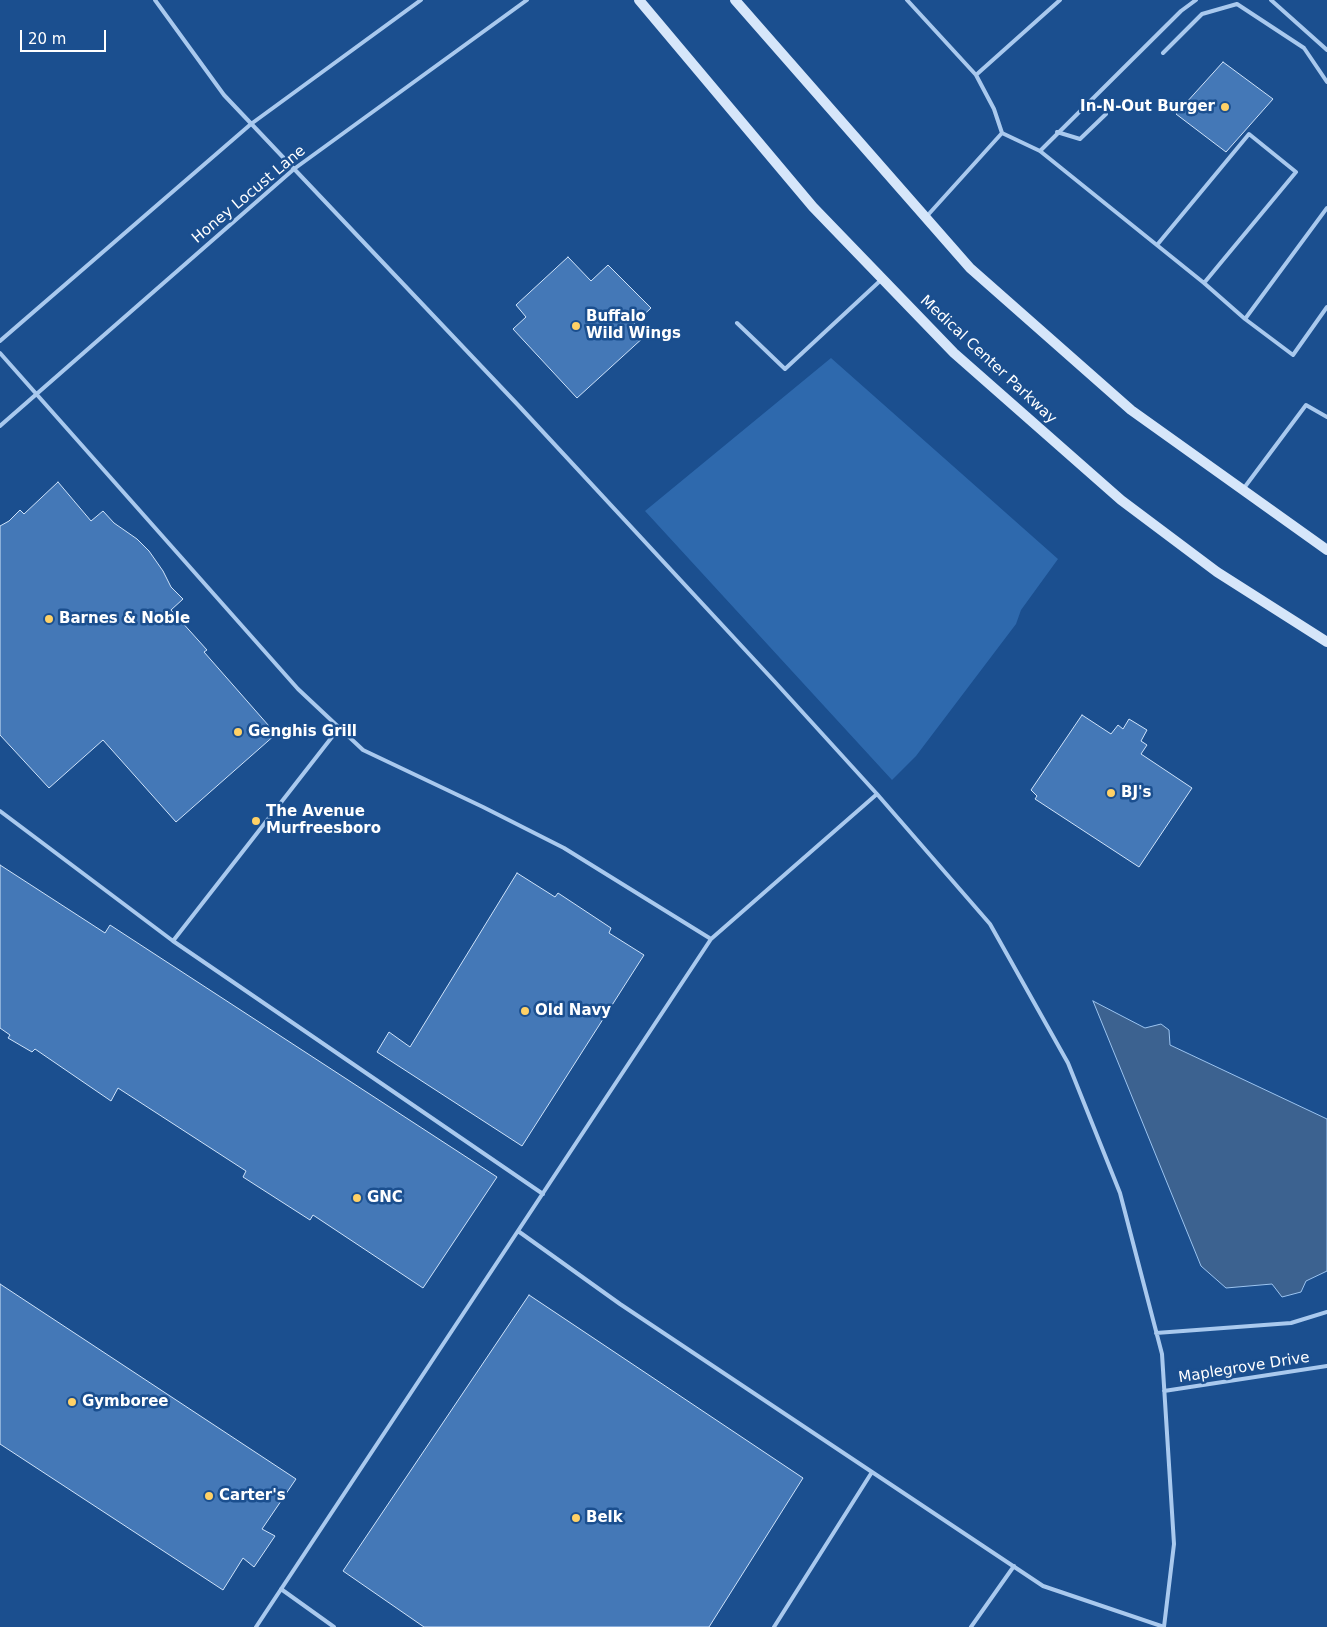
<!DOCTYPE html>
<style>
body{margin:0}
#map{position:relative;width:1327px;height:1627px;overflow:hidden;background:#1b4f8f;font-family:"DejaVu Sans",sans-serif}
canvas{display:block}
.scale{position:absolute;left:20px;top:30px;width:86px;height:22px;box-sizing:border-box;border:2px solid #fff;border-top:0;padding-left:6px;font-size:15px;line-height:18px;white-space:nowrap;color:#fff;-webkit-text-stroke:4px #1b4f8f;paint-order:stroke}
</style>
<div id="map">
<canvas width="1327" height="1627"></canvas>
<div class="scale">20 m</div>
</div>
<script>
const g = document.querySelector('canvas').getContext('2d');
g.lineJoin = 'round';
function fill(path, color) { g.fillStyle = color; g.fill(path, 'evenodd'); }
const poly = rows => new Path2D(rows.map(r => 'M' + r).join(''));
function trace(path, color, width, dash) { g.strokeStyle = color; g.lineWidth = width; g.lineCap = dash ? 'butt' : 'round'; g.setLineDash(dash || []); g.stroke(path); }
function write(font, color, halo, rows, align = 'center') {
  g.font = font + ' "DejaVu Sans",sans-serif'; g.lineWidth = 5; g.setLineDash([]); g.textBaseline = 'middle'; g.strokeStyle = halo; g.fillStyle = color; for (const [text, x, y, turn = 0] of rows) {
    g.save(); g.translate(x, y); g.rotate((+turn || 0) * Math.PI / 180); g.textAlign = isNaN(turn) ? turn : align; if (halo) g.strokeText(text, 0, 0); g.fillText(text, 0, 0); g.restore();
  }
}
fill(poly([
 [831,358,1058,559,1021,610,1016,624,916,756,892,780,645,511]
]), '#2e69ad');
const water = poly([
 [1093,1001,1145,1028,1161,1024,1169,1030,1170,1045,1327,1119,1327,1271,1306,1281,1301,1292,1282,1297,1272,1284,1226,1288,1201,1266,1093,1001]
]);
fill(water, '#3c6290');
trace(water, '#9cc4f0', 1);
const building = poly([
 [1223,62,1273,99,1226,152,1176,114,1223,62],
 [568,257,591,281,608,265,651,308,634,324,645,336,577,398,513,329,526,317,516,305,568,257],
 [58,482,91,521,103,511,114,523,137,539,149,551,163,571,171,587,183,599,171,610,207,650,204,652,276,734,176,822,103,740,49,788,0,735,0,526,9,521,20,510,24,514,58,482],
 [1082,715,1111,734,1118,725,1123,729,1129,719,1147,730,1141,741,1147,745,1141,754,1192,788,1139,867,1035,799,1037,796,1031,790,1082,715],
 [0,865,105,933,110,925,497,1177,423,1288,313,1215,310,1220,243,1177,246,1171,118,1088,111,1101,35,1049,32,1052,8,1038,10,1035,0,1028,0,865],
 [517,873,555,897,558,893,611,928,609,933,644,955,522,1146,377,1052,389,1032,410,1047,517,873],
 [0,1284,296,1479,262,1529,275,1536,254,1567,243,1558,223,1590,0,1444,0,1284],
 [529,1295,803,1478,709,1627,424,1627,343,1571,529,1295]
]);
fill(building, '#4478b7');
trace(building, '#cfe3fa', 1);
trace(poly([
 [155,0,224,95,518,405,775,682,877,794,990,924,1068,1063,1120,1193,1162,1354,1174,1544,1164,1627],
 [907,0,976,75,994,109,1002,133,927,216],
 [1271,0,1327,50],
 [1163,53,1202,14,1237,4,1304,48,1327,82],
 [976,75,1060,0],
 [1057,132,1080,139,1106,114],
 [1002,133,1040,151,1204,283,1245,319,1293,355,1327,307],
 [1040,151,1181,11,1196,0],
 [1157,245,1249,134,1296,172,1204,283],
 [1245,319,1327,208],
 [737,323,785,369,881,280],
 [0,341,251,124,421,0],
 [0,353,298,689,363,750,483,807,564,848,711,939],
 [0,426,294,169,527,0],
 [1244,488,1306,405,1327,417],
 [0,811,173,941,339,728],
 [173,941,543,1194],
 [518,1231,620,1304,1043,1586,1164,1627],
 [1156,1333,1291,1323,1327,1312],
 [1164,1391,1327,1366],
 [281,1589,334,1627],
 [256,1627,711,939,877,794],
 [774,1627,872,1472],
 [971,1627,1014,1566]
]), '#a9c9ee', 4);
trace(poly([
 [639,0,813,207,954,353,1121,500,1217,572,1327,642],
 [735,0,970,268,1131,410,1327,550]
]), '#d6e6fa', 10);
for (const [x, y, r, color] of [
 [1225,107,5,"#ffd166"],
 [576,326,5,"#ffd166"],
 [49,619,5,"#ffd166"],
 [238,732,5,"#ffd166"],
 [1111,793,5,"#ffd166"],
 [256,821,5,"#ffd166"],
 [525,1011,5,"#ffd166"],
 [357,1198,5,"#ffd166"],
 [72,1402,5,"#ffd166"],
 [209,1496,5,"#ffd166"],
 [576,1518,5,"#ffd166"]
]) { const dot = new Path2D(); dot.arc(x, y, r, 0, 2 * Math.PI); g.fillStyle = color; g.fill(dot); trace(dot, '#1b4f8f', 2); }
write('bold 15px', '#fff', '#1b4f8f', [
 ["In-N-Out Burger",1215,107,"right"],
 ["Buffalo",586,317],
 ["Wild Wings",586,334],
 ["Barnes & Noble",59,619],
 ["Genghis Grill",248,732],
 ["BJ's",1121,793],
 ["The Avenue",266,812],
 ["Murfreesboro",266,829],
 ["Old Navy",535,1011],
 ["GNC",367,1198],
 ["Gymboree",82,1402],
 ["Carter's",219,1496],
 ["Belk",586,1518]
], 'left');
write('15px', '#fff', '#1b4f8f', [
 ["Honey Locust Lane",249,195,-40],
 ["Medical Center Parkway",988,360,43],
 ["Maplegrove Drive",1244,1368,-9]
]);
</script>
